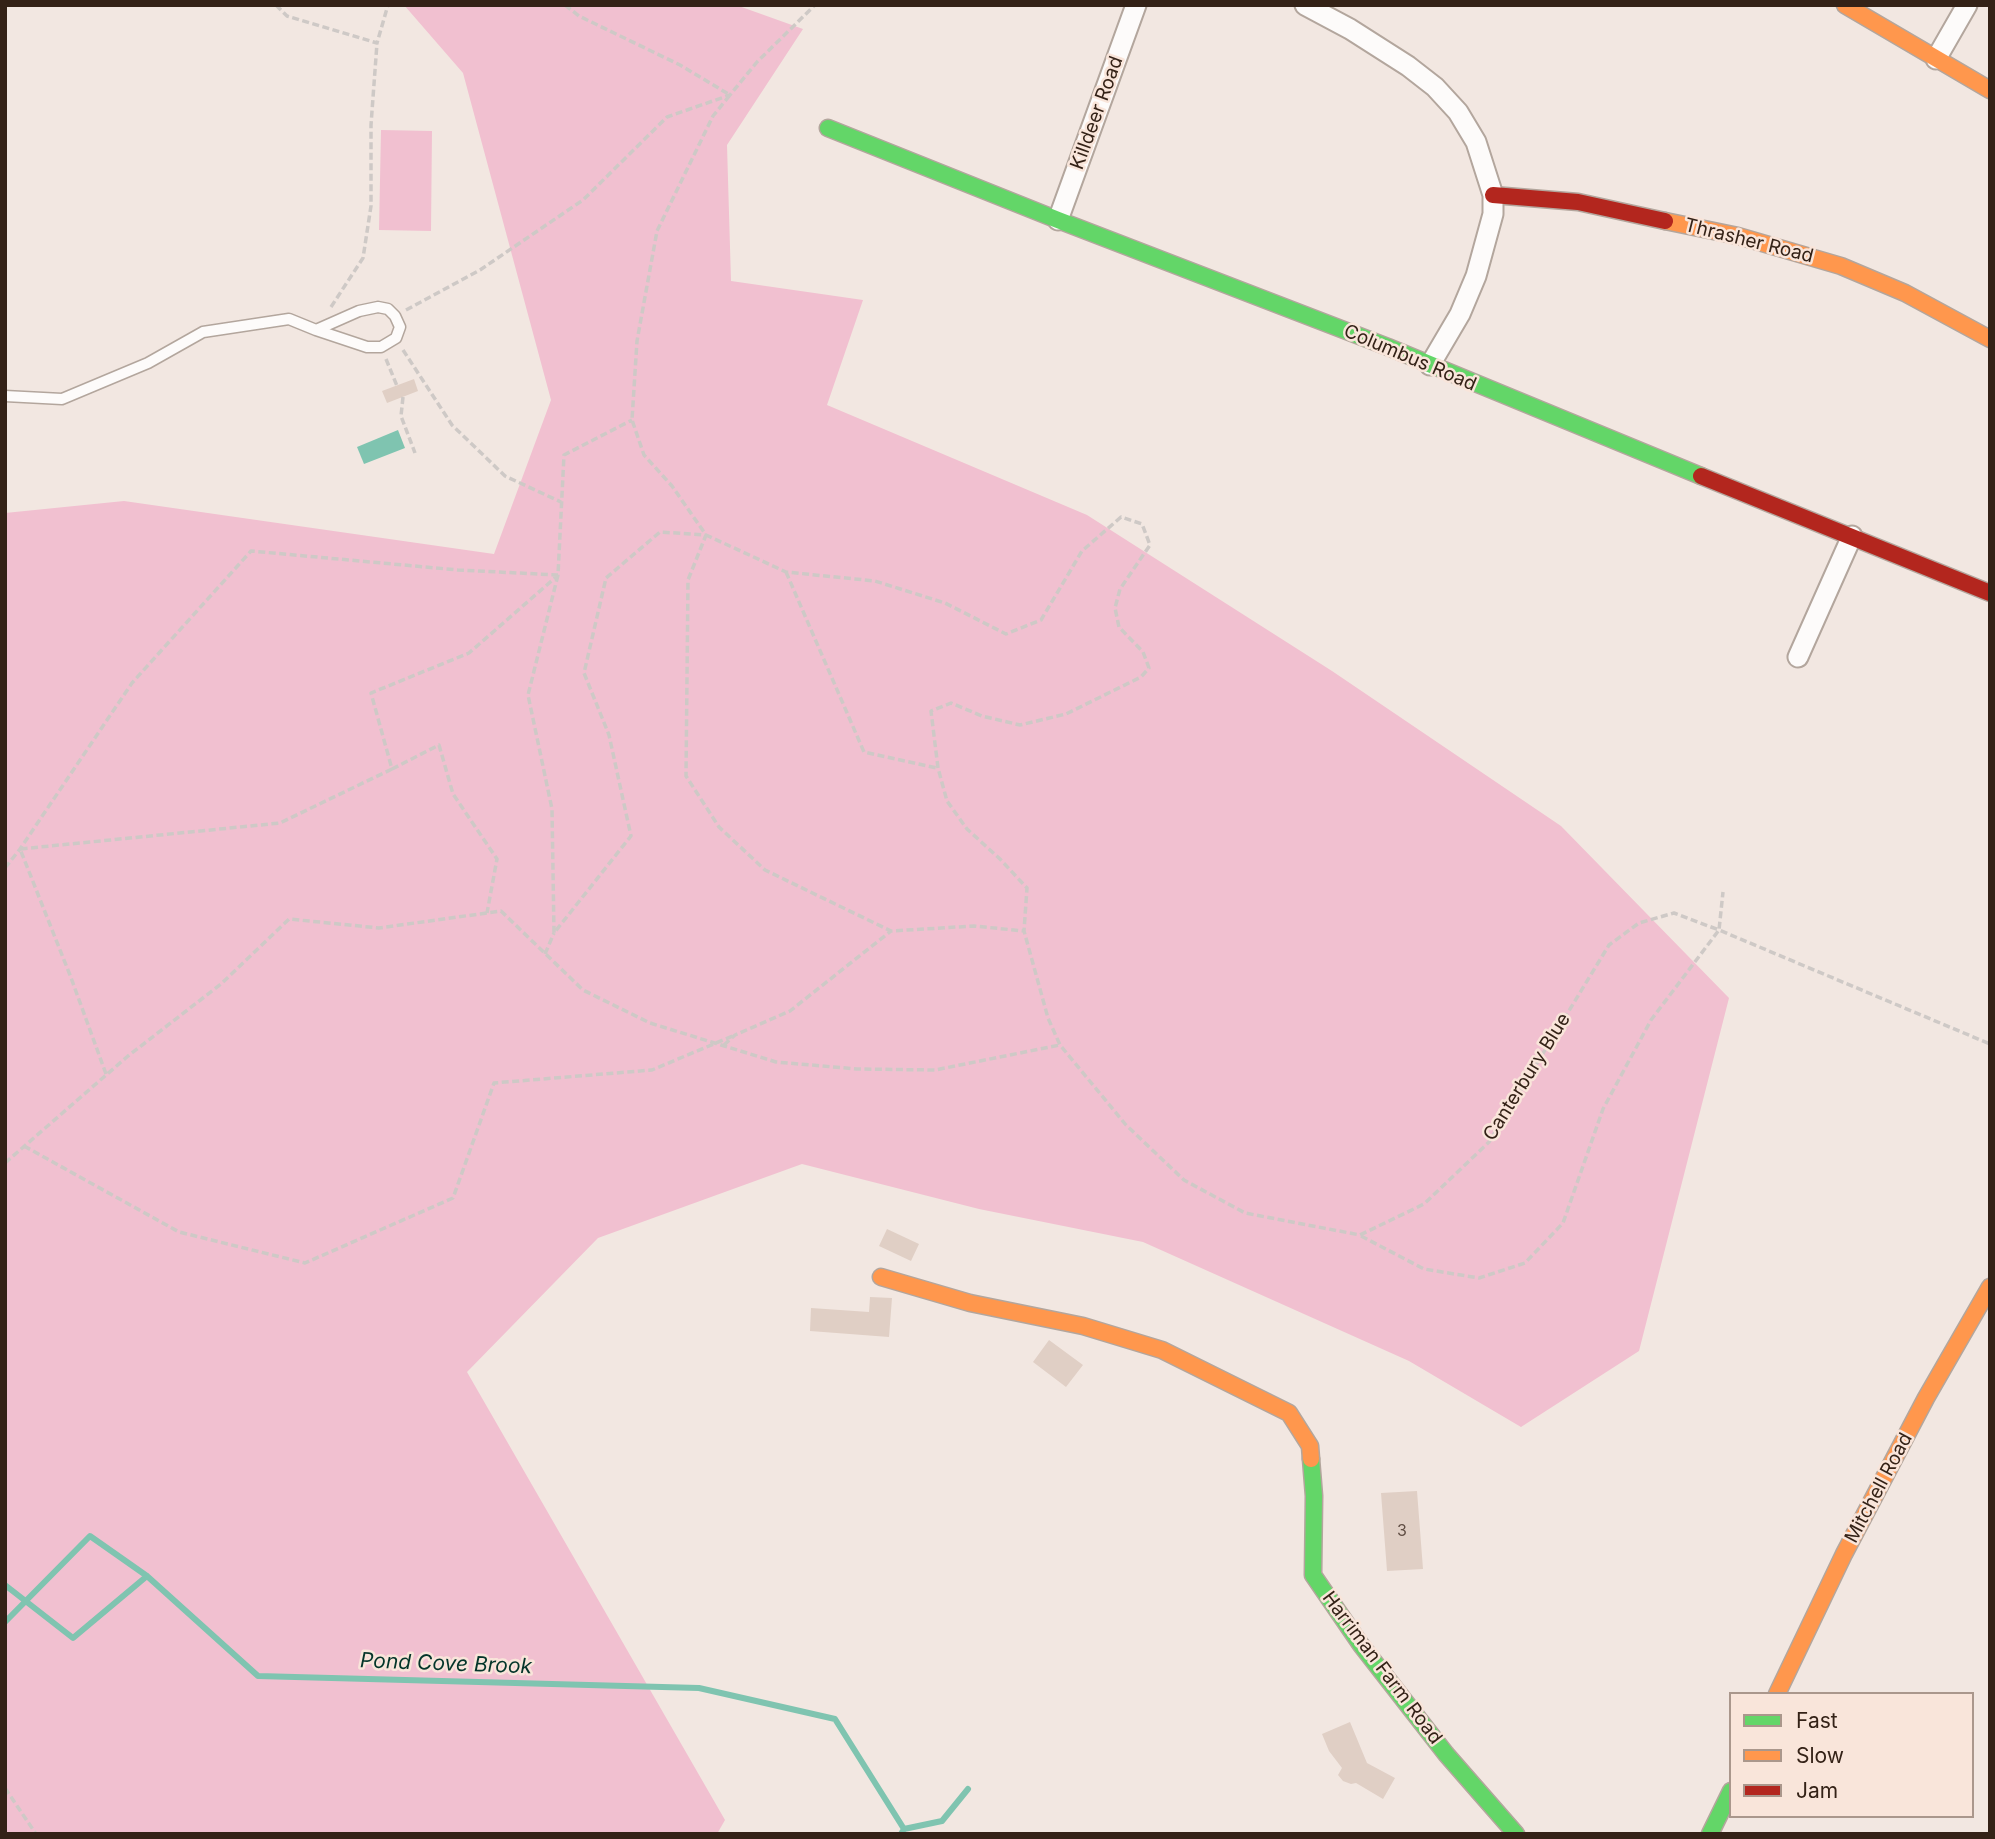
<!DOCTYPE html>
<style>
body{margin:0}
#map{position:relative;width:1995px;height:1839px;overflow:hidden;background:#f2e7e1;font-family:Inter,sans-serif}
canvas{display:block}
.frame{position:absolute;inset:0;border:7px solid #342217;pointer-events:none}
.legend{position:absolute;left:1729px;top:1692px;width:245px;height:126px;box-sizing:border-box;background:#f9e5da;border:2px solid #aa978c;margin:0;padding:9px 12px;list-style:none;font-size:21px;color:#342217}
.legend li{display:flex;align-items:center;gap:14px;height:35px}
.legend b{width:35px;border:2px solid #aa978c}
</style>
<div id="map">
<canvas width="1995" height="1839"></canvas>
<div class="frame"></div>
<ul class="legend">
<li><b style="height:9px;background:#63d668"></b>Fast</li>
<li><b style="height:9px;background:#ff974d"></b>Slow</li>
<li><b style="height:9px;background:#b3261e"></b>Jam</li>
</ul>
</div>
<script>
const g = document.querySelector('canvas').getContext('2d');
g.lineJoin = 'round';
function fill(path, color) { g.fillStyle = color; g.fill(path, 'evenodd'); }
const poly = rows => new Path2D(rows.map(r => 'M' + r).join(''));
function trace(path, color, width, dash) { g.strokeStyle = color; g.lineWidth = width; g.lineCap = dash ? 'butt' : 'round'; g.setLineDash(dash || []); g.stroke(path); }
function write(font, color, halo, rows, align = 'center') {
  g.font = font + ' Inter,sans-serif'; g.lineWidth = 5; g.setLineDash([]); g.textBaseline = 'middle'; g.strokeStyle = halo; g.fillStyle = color; for (const [text, x, y, turn = 0] of rows) {
    g.save(); g.translate(x, y); g.rotate((+turn || 0) * Math.PI / 180); g.textAlign = isNaN(turn) ? turn : align; if (halo) g.strokeText(text, 0, 0); g.fillText(text, 0, 0); g.restore();
  }
}
fill(poly([
 [404,5,736,5,803,29,727,145,731,281,863,300,827,405,1087,515,1332,671,1561,826,1729,998,1639,1351,1521,1427,1409,1361,1143,1242,979,1209,802,1164,598,1238,467,1372,725,1820,717,1834,5,1834,5,513,124,501,494,554,551,400,463,73],
 [381,130,432,131,431,231,379,230]
]), '#f1c0d0');
fill(poly([
 [398,430,405,448,364,464,357,447]
]), '#7fc4b0');
trace(poly([
 [5,1585,73,1638,147,1576],
 [5,1622,90,1536,147,1576,258,1676,699,1688,835,1719,904,1829,901,1834],
 [904,1829,942,1821,968,1789]
]), '#7fc4b0', 6);
fill(poly([
 [414,379,418,391,387,403,382,391],
 [887,1229,919,1244,911,1261,879,1246],
 [870,1297,892,1298,889,1337,810,1331,811,1308,869,1312],
 [1049,1340,1083,1365,1066,1387,1033,1362],
 [1417,1491,1423,1569,1387,1571,1381,1493],
 [1350,1722,1367,1763,1395,1778,1383,1799,1356,1783,1351,1784,1343,1781,1338,1775,1342,1768,1329,1751,1322,1734]
]), '#e0cfc5');
const lane = poly([
 [5,396,62,399,148,363,203,332,289,319,316,330,367,347,381,347,396,338,400,327,395,316,388,309,378,307,359,311,316,330]
]);
const street = poly([
 [1305,5,1350,29,1408,66,1435,87,1458,112,1476,142,1493,195,1493,214,1476,276,1460,314,1430,365],
 [1936,59,1967,5],
 [1058,220,1136,5],
 [1798,657,1852,536]
]);
const fast = poly([
 [828,128,1058,220,1388,347,1701,476],
 [1311,1459,1314,1496,1313,1575,1361,1645,1446,1754,1516,1834],
 [1710,1834,1731,1791]
]);
const slow = poly([
 [1845,5,1990,90],
 [1665,221,1738,236,1841,266,1905,293,1990,339],
 [881,1277,970,1303,1083,1326,1162,1350,1289,1413,1310,1446,1311,1459],
 [1777,1694,1844,1554,1926,1398,1990,1287]
]);
const jam = poly([
 [1493,195,1578,202,1665,221],
 [1701,476,1990,593]
]);
trace(lane, '#b3a69d', 13);
trace(street, '#b3a69d', 23);
trace(fast, '#b3a69d', 19);
trace(slow, '#b3a69d', 19);
trace(jam, '#b3a69d', 19);
trace(poly([
 [276,5,287,16,377,43,388,5],
 [565,5,579,16,680,65,730,95,713,116,657,231,637,341,632,420,644,455,672,486,706,535,786,572,875,581,945,603,1006,634,1041,620,1082,551,1121,517,1142,524,1150,545,1120,589,1115,608,1119,627,1143,652,1149,668,1141,677,1066,714,1020,725,982,716,951,703,931,711,938,768,947,801,967,829,1000,859,1027,888,1024,931,1048,1018,1060,1045,1126,1125,1184,1180,1245,1213,1360,1235,1424,1204,1489,1142,1609,945,1639,923,1674,913,1719,930,1723,892],
 [331,307,363,258,371,206,371,125,377,43],
 [406,310,480,270,583,200,667,117,730,95,757,62,815,5],
 [403,350,452,425,505,476,561,502],
 [386,359,397,386],
 [403,397,401,416,415,453],
 [786,572,864,752,937,768],
 [558,575,528,695,552,809,554,933,631,836,609,735,584,673,606,578,660,532,706,535,688,580,686,776,719,827,765,870,891,931,974,926,1024,931],
 [392,769,439,745,453,794,497,859,487,913],
 [5,868,20,849,132,683,251,551,458,570,558,575,564,455,632,420],
 [545,954,554,933],
 [724,1045,735,1035,790,1011,891,931],
 [106,1074,70,975,20,849,280,823,392,769,371,693,469,653,556,577],
 [24,1146,179,1232,305,1263,453,1198,494,1083,652,1070,735,1035],
 [5,1163,128,1056,221,984,289,919,379,928,501,911,583,990,650,1023,776,1062,857,1069,935,1070,1060,1045],
 [1361,1236,1424,1269,1479,1278,1525,1263,1563,1223,1603,1109,1651,1020,1719,930,1990,1044],
 [5,1788,36,1834]
]), '#cec9c6', 3.5, [7, 3.5]);
trace(lane, '#fdfbfa', 10);
trace(street, '#fdfbfa', 19);
trace(fast, '#63d668', 16);
trace(slow, '#ff974d', 16);
trace(jam, '#b3261e', 16);
write('16px', '#604e44', null, [
 ["3",1402,1531]
]);
write('19px', '#342217', '#f9e5da', [
 ["Killdeer Road",1097,113,-70],
 ["Thrasher Road",1749,241,14],
 ["Columbus Road",1410,358,23],
 ["Canterbury Blue",1527,1077,-58],
 ["Mitchell Road",1879,1488,-62],
 ["Harriman Farm Road",1382,1668,53]
]);
write('italic 21px', '#04352a', '#f9e5da', [
 ["Pond Cove Brook",446,1664,2]
]);
</script>
